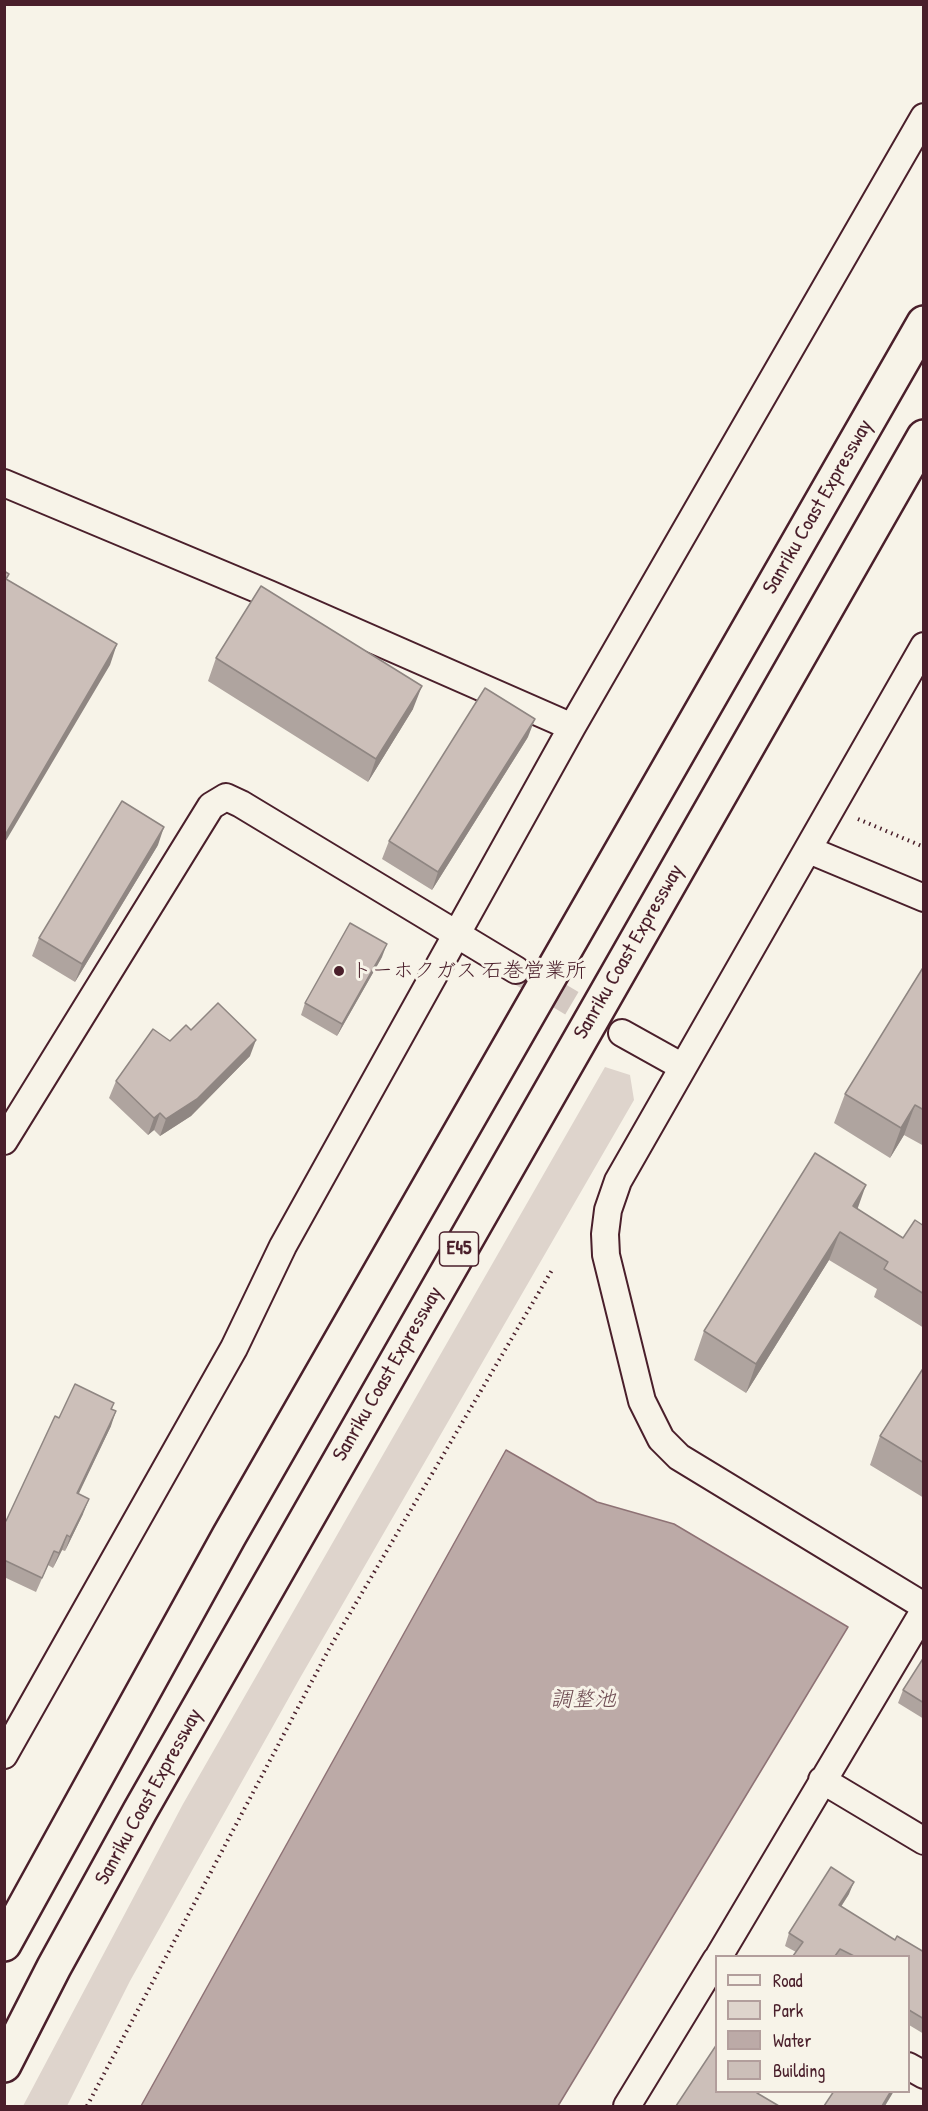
<!DOCTYPE html>
<meta charset="utf-8">
<style>
body{margin:0}
#map{position:relative;width:928px;height:2111px;overflow:hidden;background:#f7f3e8;font-family:"Patrick Hand",sans-serif}
canvas{display:block}
.frame{position:absolute;inset:0;border:6px solid #4a1f2b;pointer-events:none}
.legend{position:absolute;left:715px;top:1955px;width:195px;height:138px;box-sizing:border-box;background:#f7f3e8;border:2px solid #b29e9c;margin:0;padding:8px 10px;list-style:none;font-size:18px;color:#4a1f2b}
.legend li{display:flex;align-items:center;gap:12px;height:30px}
.legend b{width:30px;border:2px solid #b29e9c}
</style>
<div id="map">
<canvas width="928" height="2111"></canvas>
<div class="frame"></div>
<ul class="legend">
<li><b style="height:8px;background:#f7f3e8"></b>Road</li>
<li><b style="height:16px;background:#ded4cc"></b>Park</li>
<li><b style="height:16px;background:#bcaaa7"></b>Water</li>
<li><b style="height:16px;background:#ccbfb9"></b>Building</li>
</ul>
</div>
<script>
const g = document.querySelector('canvas').getContext('2d');
g.lineJoin = 'round';
function fill(path, color) { g.fillStyle = color; g.fill(path, 'evenodd'); }
const poly = rows => new Path2D(rows.map(r => 'M' + r).join(''));
function trace(path, color, width, dash) { g.strokeStyle = color; g.lineWidth = width; g.lineCap = dash ? 'butt' : 'round'; g.setLineDash(dash || []); g.stroke(path); }
function write(font, color, halo, rows, align = 'center') {
  g.font = font + ' "Patrick Hand","Klee One",sans-serif'; g.lineWidth = 6; g.setLineDash([]); g.textBaseline = 'middle'; g.strokeStyle = halo; g.fillStyle = color; for (const [text, x, y, turn = 0] of rows) {
    g.save(); g.translate(x, y); g.rotate((+turn || 0) * Math.PI / 180); g.textAlign = isNaN(turn) ? turn : align; if (halo) g.strokeText(text, 0, 0); g.fillText(text, 0, 0); g.restore();
  }
}
fill(poly([
 [605,1067,630,1075,634,1100,300,1678,130,1981,67,2106,23,2106,183,1804]
]), '#ded4cc');
const water = poly([
 [506,1450,597,1502,674,1524,848,1627,558,2106,141,2106,506,1450]
]);
fill(water, '#bcaaa7');
trace(water, '#8e7275', 1.5);
trace(poly([
 [516,970,622,1033]
]), '#d4c9c2', 26, [26, 13]);
const minor = poly([
 [4,483,269,594,572,727],
 [924,646,618,1181,608,1210,605,1234,606,1255,642,1401,661,1439,679,1457,924,1606],
 [809,850,924,898],
 [622,1033,683,1067],
 [4,1141,211,806,226,797,241,804,516,970],
 [4,1755,234,1348,283,1246,572,727,924,117],
 [822,1780,924,1841],
 [719,1956,924,1611],
 [908,2066,924,2075],
 [627,2106,716,1960]
]);
const motorway = poly([
 [4,1944,229,1536,924,323],
 [4,2065,54,1967,140,1811,924,437]
]);
trace(minor, '#4a1f2b', 30);
trace(motorway, '#4a1f2b', 38);
trace(poly([
 [858,819,924,847],
 [87,2106,329,1649,552,1270]
]), '#4a1f2b', 4, [1.5, 4.5]);
trace(minor, '#f7f3e8', 26);
trace(motorway, '#f7f3e8', 33);
fill(poly([
 [216,658,413,709,368,782,208,681],
 [528,737,432,890,382,859,389,841],
 [158,845,75,982,32,956,39,938],
 [382,957,337,1036,301,1015,305,1003],
 [924,966,924,1146,904,1135,890,1158,834,1123,845,1094],
 [191,1030,250,1056,191,1116,160,1136,154,1130,148,1135,109,1098,116,1081,170,1041],
 [857,1209,903,1238,924,1226,924,1328,874,1297,877,1289,829,1260,746,1393,694,1360,704,1331],
 [924,1367,924,1498,870,1465,880,1436],
 [114,1403,112,1409,111,1426,78,1494,83,1514,65,1551,62,1550,53,1568,48,1565,36,1592,4,1577,4,1520,6,1521,59,1418],
 [924,1657,924,1719,898,1703,903,1690],
 [849,1894,841,1907,895,1940,924,1952,924,2034,909,2025,909,1956,793,1956,796,1952,785,1946,789,1933]
]), '#afa49f');
fill(poly([
 [117,644,110,665,4,844,4,837],
 [422,686,413,709,368,782,376,759],
 [535,719,528,737,432,890,438,872],
 [164,827,158,845,75,982,82,964],
 [387,944,382,957,337,1036,342,1024],
 [256,1040,250,1056,191,1116,160,1136,166,1119],
 [915,1105,904,1135,890,1158,901,1128],
 [160,1113,154,1130,148,1135,154,1118],
 [866,1185,856,1213,843,1234,853,1206],
 [840,1232,829,1260,746,1393,756,1364],
 [116,1411,111,1426,72,1508,77,1493],
 [89,1499,83,1514,65,1551,70,1537],
 [67,1535,62,1550,53,1568,59,1553],
 [854,1882,849,1894,834,1917,839,1905],
 [891,2091,894,2091,885,2106,882,2106]
]), '#8f8682');
const building = poly([
 [4,571,9,574,6,579,117,644,4,837,4,571],
 [261,586,422,686,376,759,216,658,261,586],
 [485,688,535,719,438,872,389,841,485,688],
 [122,801,164,827,82,964,39,938,122,801],
 [350,923,387,944,342,1024,305,1003,350,923],
 [924,966,924,1110,915,1105,901,1128,845,1094,924,966],
 [218,1003,256,1040,197,1099,166,1119,160,1113,154,1118,116,1081,153,1029,170,1041,186,1025,191,1030,218,1003],
 [815,1153,866,1185,853,1206,903,1238,915,1220,924,1226,924,1294,884,1269,888,1262,840,1232,756,1364,704,1331,815,1153],
 [924,1367,924,1463,880,1436,924,1367],
 [75,1384,114,1403,111,1409,116,1411,77,1493,89,1499,70,1537,67,1535,59,1553,54,1551,42,1578,4,1560,4,1520,6,1521,55,1416,59,1418,75,1384],
 [924,1657,924,1703,903,1690,924,1657],
 [831,1867,854,1882,839,1905,895,1940,897,1936,924,1952,924,2019,909,2010,909,1956,854,1956,840,1949,835,1956,793,1956,803,1942,789,1933,831,1867],
 [717,2044,717,2091,758,2091,757,2093,779,2106,676,2106,717,2044],
 [834,2091,891,2091,882,2106,824,2106,834,2091]
]);
fill(building, '#ccbfb9');
trace(building, '#8f8682', 1.5);
for (const [x, y, r, color] of [
 [339,971,6,"#4a1f2b"]
]) { const dot = new Path2D(); dot.arc(x, y, r, 0, 2 * Math.PI); g.fillStyle = color; g.fill(dot); trace(dot, '#f7f3e8', 2); }
for (const [x, y, w] of [
 [459,1249,39]
]) { const box = new Path2D(); box.roundRect(x - w / 2, y - 17, w, 34, 4.5); g.fillStyle = '#f7f3e8'; g.fill(box); trace(box, '#4a1f2b', 1.5); }
write('bold 20px', '#4a1f2b', null, [
 ["E45",459,1249]
]);
write('21px', '#4a1f2b', '#f7f3e8', [
 ["Sanriku Coast Expressway",818,507,-60],
 ["Sanriku Coast Expressway",629,952,-60],
 ["Sanriku Coast Expressway",388,1374,-60],
 ["Sanriku Coast Expressway",149,1797,-61]
]);
write('21px', '#4a1f2b', '#f7f3e8', [
 ["トーホクガス 石巻営業所",351,971]
], 'left');
write('italic 22px', '#6c4950', '#f7f3e8', [
 ["調整池",583,1700]
]);
</script>
